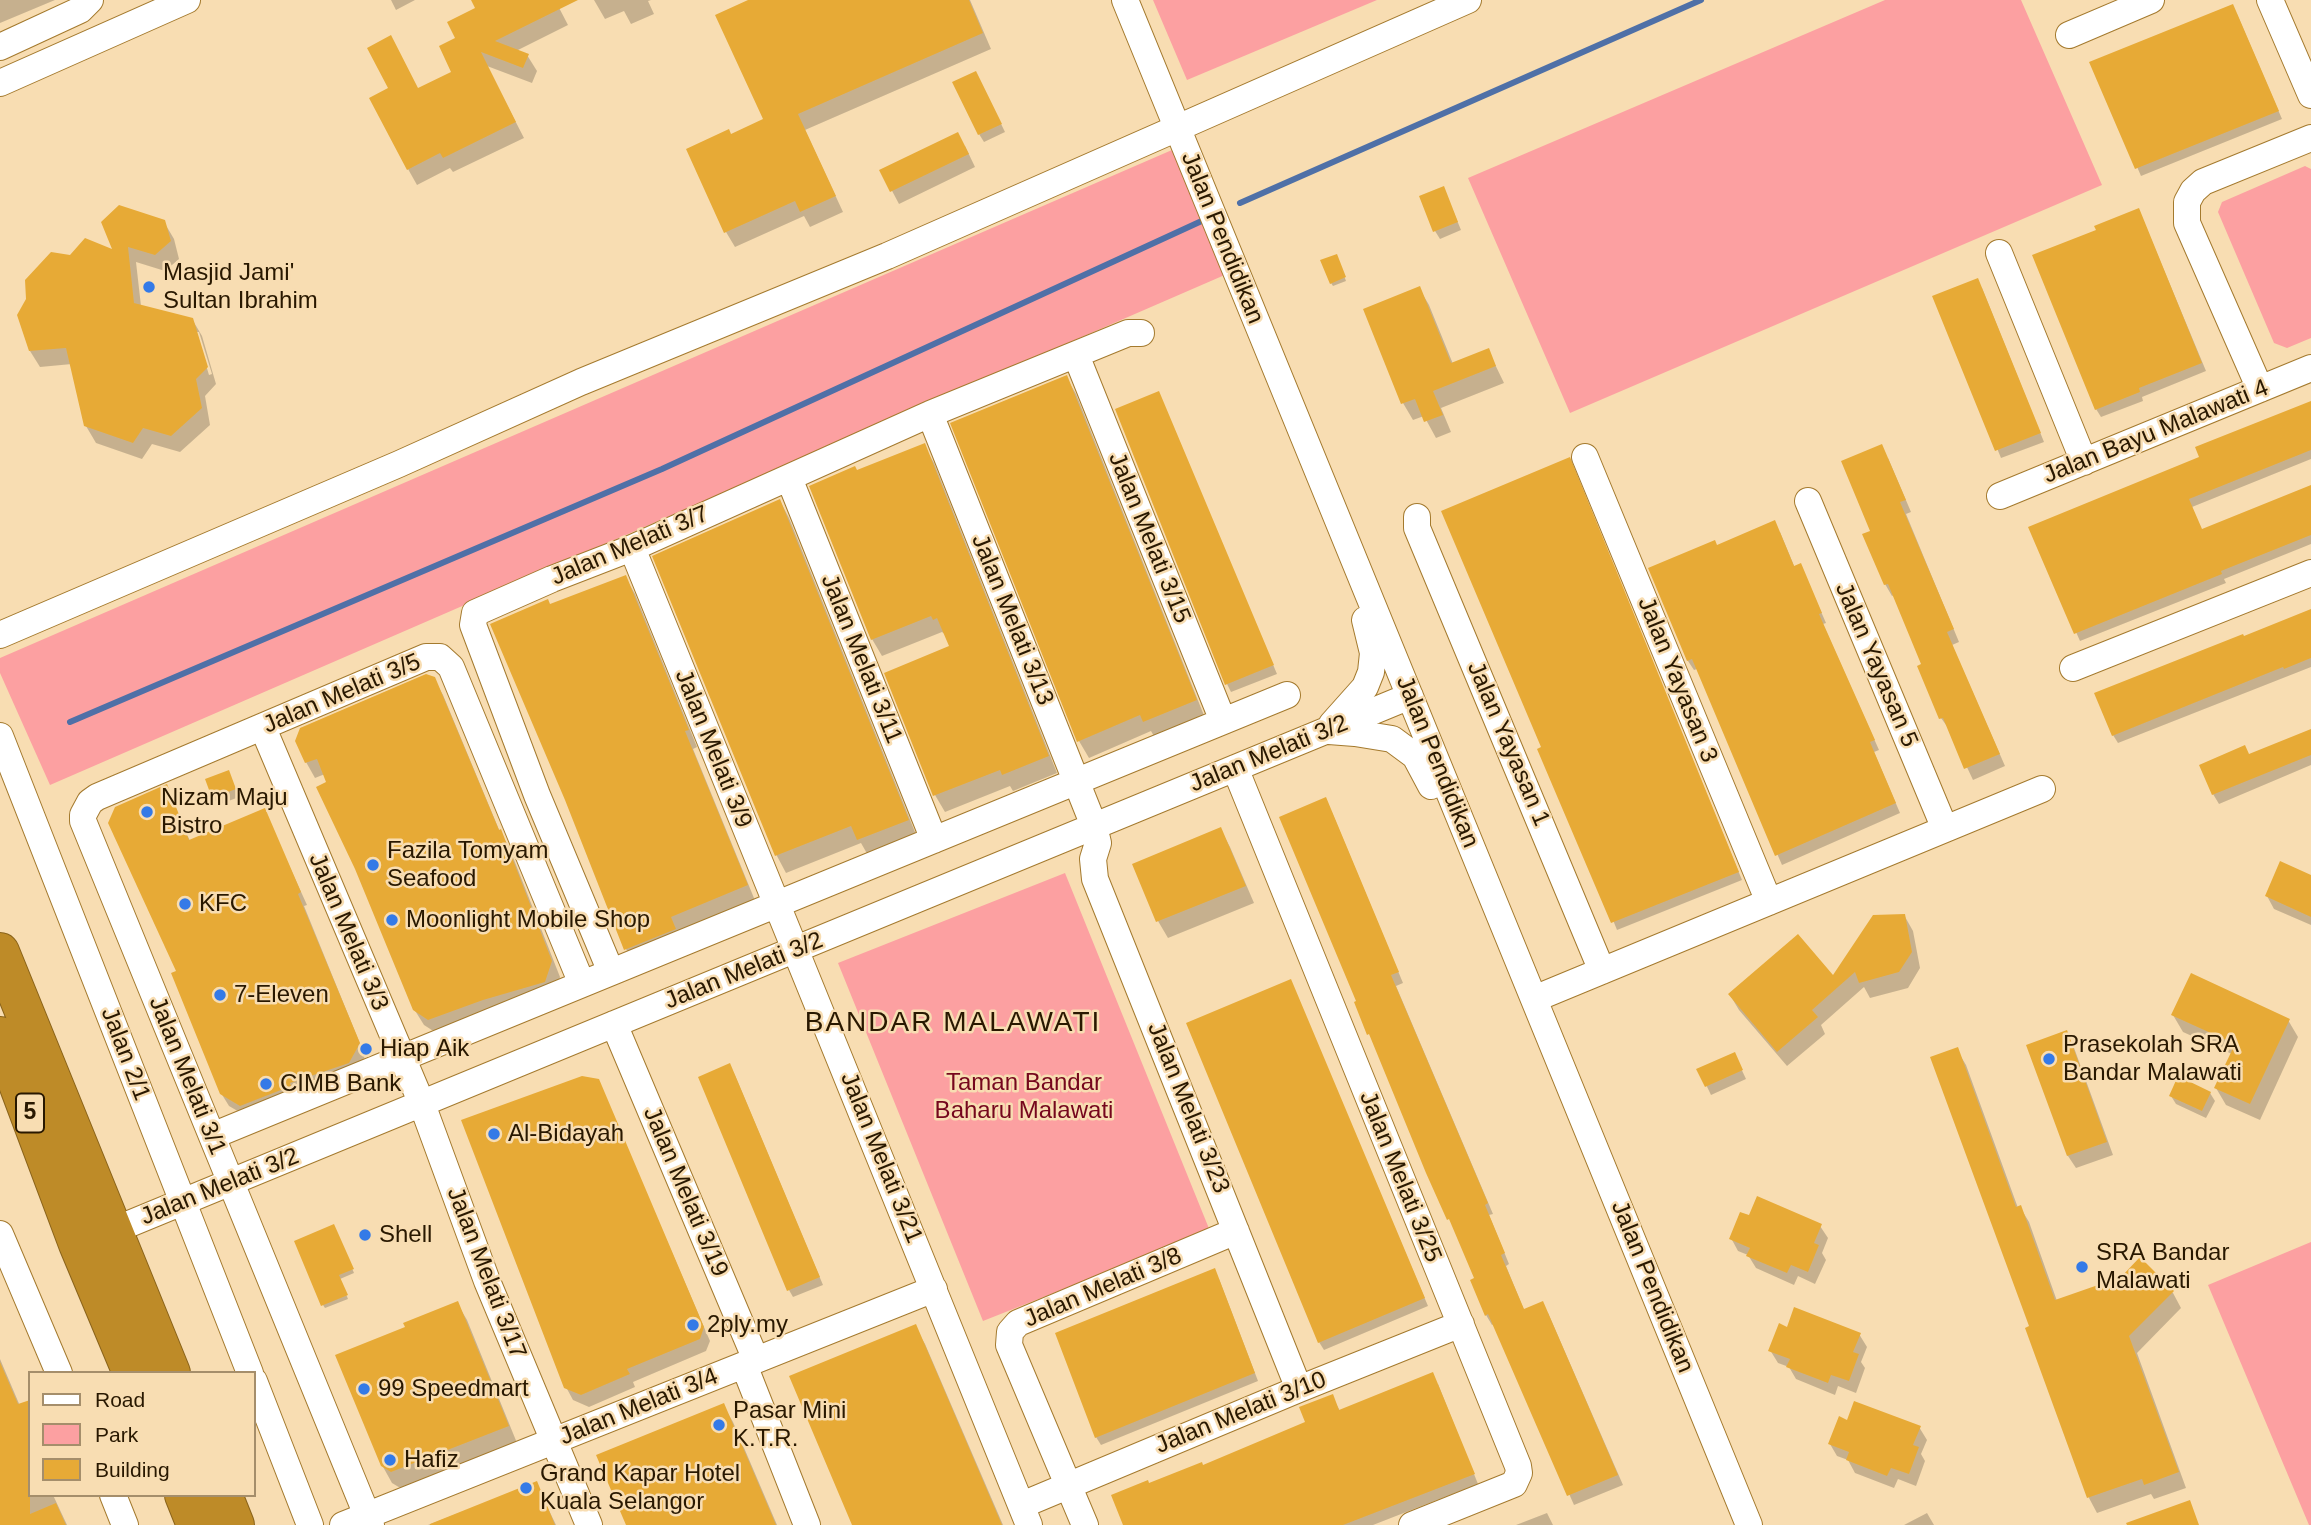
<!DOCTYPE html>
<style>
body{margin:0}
#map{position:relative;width:2311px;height:1525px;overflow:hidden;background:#f8ddb2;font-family:Helvetica,sans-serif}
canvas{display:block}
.legend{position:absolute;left:28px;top:1371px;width:228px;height:126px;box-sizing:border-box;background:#f8ddb2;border:2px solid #a58e6b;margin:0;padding:9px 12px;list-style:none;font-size:21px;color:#291800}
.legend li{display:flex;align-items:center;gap:14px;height:35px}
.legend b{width:35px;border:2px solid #a58e6b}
</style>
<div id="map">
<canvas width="2311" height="1525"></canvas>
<ul class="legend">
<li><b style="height:9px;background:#fff"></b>Road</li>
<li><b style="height:19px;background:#fca0a1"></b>Park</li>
<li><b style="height:19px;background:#e7aa36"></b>Building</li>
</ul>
</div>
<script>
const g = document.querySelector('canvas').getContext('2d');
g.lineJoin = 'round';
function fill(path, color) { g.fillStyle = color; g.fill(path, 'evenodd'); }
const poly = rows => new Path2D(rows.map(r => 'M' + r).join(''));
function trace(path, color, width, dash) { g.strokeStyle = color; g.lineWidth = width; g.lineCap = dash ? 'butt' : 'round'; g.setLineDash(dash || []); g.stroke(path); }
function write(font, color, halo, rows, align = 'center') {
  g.font = font + ' Helvetica,sans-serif'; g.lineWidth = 5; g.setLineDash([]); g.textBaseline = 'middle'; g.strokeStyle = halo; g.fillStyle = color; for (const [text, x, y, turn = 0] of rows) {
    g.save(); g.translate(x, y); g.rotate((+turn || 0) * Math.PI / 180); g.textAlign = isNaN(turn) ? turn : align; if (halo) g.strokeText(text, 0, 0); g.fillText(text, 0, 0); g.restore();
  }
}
fill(poly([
 [1153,0,1377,0,1187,80],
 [1885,0,2021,0,2102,185,1570,413,1468,178],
 [1172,150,1227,274,50,785,0,673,0,658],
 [2305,166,2311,169,2311,338,2287,348,2274,343,2218,212,2222,202],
 [1065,873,1210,1231,983,1321,838,963],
 [2311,1242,2311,1525,2309,1525,2208,1285]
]), '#fca0a1');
fill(poly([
 [0,0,55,0,0,23],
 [391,0,415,0,396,10],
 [473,0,555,0,568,25,516,51,527,55,537,71,532,83,487,66,524,138,453,172,450,168,417,185,408,169,418,90,454,72,458,39,477,9],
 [594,0,651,0,648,1,654,14,631,24,624,11,605,19],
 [752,0,970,0,991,49,805,130,843,212,810,227,804,216,735,247,726,232,731,136,766,120],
 [2237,14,2282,119,2141,176,2092,63],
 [980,81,1005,132,984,142,979,134],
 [965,146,975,167,899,204,881,170],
 [1447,196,1461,230,1440,239,1435,231],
 [2139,210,2206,371,2142,397,2143,401,2101,417,2096,409,2098,231],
 [164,222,174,239,179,259,165,271,136,262,141,306,192,319,202,336,216,384,205,396,210,425,180,452,152,444,142,459,96,443,86,426,72,364,40,367,30,351,71,257,115,252],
 [196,332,199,332,212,374,209,375],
 [1338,259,1346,281,1333,286,1331,283],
 [1419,288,1429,305,1453,364,1488,350,1504,383,1441,408,1451,432,1436,438,1424,416,1413,420,1403,403,1365,310],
 [1982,288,2044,442,2001,458,1935,297],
 [1066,377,1076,394,1205,718,1155,738,1151,731,1089,758,1079,741,953,424],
 [1162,401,1277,674,1231,692,1227,684],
 [2311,402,2311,459,2192,507,2202,531,2311,487,2311,544,2224,579,2226,583,2080,641,2030,528,2201,458],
 [924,446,934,463,1057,773,1013,791,1010,786,945,812,935,795,886,674,951,647,946,635,942,632,882,656,872,639,857,472],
 [1888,458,1911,512,1906,514,1959,642,1952,645,2005,766,1973,780,1949,729,1941,718,1924,665,1894,595,1892,596,1885,584,1873,532],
 [1573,468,1742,880,1617,930,1544,748],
 [780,501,789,518,917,837,869,857,861,843,786,873,777,856,655,557],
 [1780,532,1795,568,1805,575,1826,623,1823,624,1879,750,1874,752,1900,813,1782,865,1697,669,1694,670,1688,661,1650,568,1717,547],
 [625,577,635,594,697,747,693,749,756,903,636,966,626,949],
 [2311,611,2311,667,2118,743,2113,735,2243,638],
 [434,679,443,695,500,832,509,847,560,977,554,997,438,1034,424,1025,414,1009,325,774,315,778,306,762],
 [2311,730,2311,765,2219,804,2213,794,2250,756],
 [232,780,239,797,218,805,213,797],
 [166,787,190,841,264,810,307,905,304,906,365,1056,356,1074,248,1117,229,1106,221,1093,178,972],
 [1331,810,1403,983,1396,986,1493,1214,1489,1215,1509,1264,1506,1266,1524,1310,1548,1313,1623,1485,1574,1505,1494,1324,1492,1325,1486,1315],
 [1221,830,1230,847,1254,903,1168,938,1158,921,1134,865],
 [2311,877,2311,925,2274,909,2267,896],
 [1904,915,1913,931,1920,968,1908,988,1870,998,1864,987,1821,1025,1825,1034,1787,1066,1739,1010,1730,995,1834,978],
 [2173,1015,2288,1020,2298,1037,2260,1120,2226,1105,2216,1088,2232,1054,2183,1032],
 [2066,1032,2073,1045,2113,1155,2076,1168,2068,1156,2028,1046],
 [1957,1050,1966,1065,2018,1208,2020,1207,2029,1222,2057,1301,2122,1278,2140,1260,2173,1293,2181,1308,2137,1353,2186,1488,2154,1499,2151,1494,2097,1513,2089,1498,2027,1329,2031,1327],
 [1738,1062,1746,1079,1711,1095,1699,1070],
 [734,1073,823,1285,793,1297,789,1290],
 [598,1080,710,1341,706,1351,633,1382,635,1387,589,1407,573,1400,566,1387],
 [2210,1093,2215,1101,2206,1118,2176,1104,2171,1096],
 [1354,1131,1428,1306,1324,1350,1319,1342],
 [1820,1226,1828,1238,1822,1253,1826,1260,1815,1284,1798,1276,1794,1285,1756,1268,1748,1255,1738,1251,1731,1238],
 [335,1229,354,1273,340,1279,348,1299,325,1308,323,1305],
 [1219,1279,1258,1381,1101,1445,1096,1437],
 [457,1303,467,1320,517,1443,402,1489,392,1483,382,1465,407,1328],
 [915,1327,925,1344,1003,1525,854,1525],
 [1788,1329,1859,1334,1867,1347,1861,1362,1865,1368,1856,1393,1838,1386,1835,1395,1796,1379,1789,1367,1778,1363,1770,1350],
 [0,1359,20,1406,30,1495,53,1495,67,1525,0,1525],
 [1438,1384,1478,1484,1373,1525,1125,1525,1149,1485,1202,1467,1308,1422,1332,1396,1340,1411],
 [723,1405,733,1422,777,1525,628,1525],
 [1848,1422,1919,1427,1927,1440,1921,1454,1925,1461,1916,1486,1898,1479,1894,1488,1855,1473,1848,1460,1837,1456,1830,1444],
 [536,1483,556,1525,428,1525],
 [1547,1513,1553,1525,1516,1525],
 [1927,1513,1934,1525,1904,1525]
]), '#0003');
trace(poly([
 [1240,203,1701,0],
 [70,722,662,469,1206,219]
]), '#4f70a7', 6);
fill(poly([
 [471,0,578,0,495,41,529,54,523,68,481,52,516,122,443,158,440,153,407,170,369,98,388,88,367,48,391,35,418,88,451,72,439,46,455,38,447,22,475,8],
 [748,0,969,0,983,33,798,114,836,196,800,212,795,201,724,233,686,149,729,129,731,134,763,119,715,15],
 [2233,4,2279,111,2135,169,2089,62],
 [976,71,1002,124,978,135,952,82],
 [958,132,969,154,890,192,879,170],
 [1444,186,1458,222,1433,232,1419,196],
 [119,205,165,220,171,241,155,255,128,247,134,303,193,318,208,367,196,379,202,408,171,436,143,428,133,443,84,426,66,348,29,351,17,315,26,299,25,280,51,252,70,255,85,238,112,249,101,222],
 [2139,208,2202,363,2139,388,2140,392,2095,410,2032,255,2096,230,2094,226],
 [1337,254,1346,277,1330,284,1320,260],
 [1978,278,2041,433,1995,451,1932,296],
 [1420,286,1451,363,1489,348,1496,366,1433,391,1443,415,1424,422,1415,399,1401,404,1363,309],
 [1067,375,1197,700,1143,722,1140,715,1077,742,950,423],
 [1159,391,1274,665,1225,685,1115,409],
 [2311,401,2311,450,2189,499,2202,529,2311,485,2311,535,2221,571,2222,574,2074,634,2028,527,2199,457,2195,447],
 [925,443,1049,756,1002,775,1000,770,933,796,884,673,949,646,937,618,933,620,931,616,871,640,809,486,855,466,857,470],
 [1882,444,1906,500,1900,502,1954,629,1947,632,2000,754,1964,769,1943,718,1939,719,1917,666,1921,664,1888,584,1884,585,1862,534,1870,531,1841,461],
 [1570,457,1739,872,1611,923,1537,749,1541,747,1441,511],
 [780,499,909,820,857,840,851,826,775,856,652,556],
 [1775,520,1794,566,1801,563,1822,613,1819,614,1875,740,1870,742,1896,803,1775,856,1692,659,1687,661,1648,568,1715,540,1717,545],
 [626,575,689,730,685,731,748,885,671,917,676,929,624,950,565,800,490,624,548,599,550,604],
 [2311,609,2311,658,2284,669,2283,667,2112,736,2094,693,2243,634,2244,636],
 [426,674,435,677,499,830,501,829,552,961,545,982,483,1000,428,1020,413,1010,355,869,316,787,326,782,317,759,305,763,295,741,300,728],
 [2311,729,2311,755,2212,795,2199,765,2245,745,2249,754],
 [229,770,236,789,212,798,205,779],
 [167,784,189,840,265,808,301,892,298,894,360,1043,349,1063,290,1083,291,1086,240,1106,220,1094,171,973,176,971,108,823,115,807],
 [1326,797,1399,972,1391,975,1488,1203,1485,1205,1505,1253,1501,1255,1524,1309,1543,1301,1618,1475,1567,1496,1488,1314,1485,1316,1470,1280,1474,1278,1449,1219,1447,1220,1426,1173,1369,1034,1367,1035,1354,1002,1356,1001,1279,817],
 [1221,827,1246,886,1156,922,1132,864],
 [2280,861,2311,875,2311,917,2265,896],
 [1905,914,1912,952,1899,972,1859,983,1855,972,1812,1010,1818,1017,1777,1052,1728,994,1798,934,1833,975,1873,915],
 [2191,973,2290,1019,2250,1104,2214,1088,2235,1044,2171,1015],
 [1291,979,1425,1298,1318,1343,1186,1023],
 [2067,1030,2107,1142,2067,1156,2026,1045],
 [1958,1047,2016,1207,2021,1205,2055,1300,2121,1277,2140,1257,2174,1291,2129,1336,2179,1472,2144,1485,2142,1479,2087,1498,2025,1328,2029,1326,1930,1057],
 [1735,1052,1743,1070,1705,1087,1696,1069],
 [730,1063,820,1277,787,1291,698,1077],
 [582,1076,599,1079,704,1327,700,1339,627,1369,630,1374,581,1395,564,1388,461,1120],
 [2178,1076,2211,1092,2202,1111,2169,1096],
 [1757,1196,1822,1224,1814,1243,1819,1245,1808,1272,1791,1265,1787,1273,1746,1256,1750,1248,1729,1239,1740,1212,1749,1215],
 [334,1224,354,1269,339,1275,348,1295,321,1306,294,1241],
 [1215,1268,1255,1373,1095,1438,1055,1333],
 [458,1301,509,1426,391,1472,381,1466,335,1355,405,1327,403,1323],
 [1794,1307,1861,1333,1853,1352,1859,1354,1849,1381,1831,1375,1828,1383,1786,1367,1790,1359,1768,1351,1779,1323,1787,1327],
 [916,1324,1002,1525,852,1525,789,1376],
 [0,1362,18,1404,30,1400,30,1514,56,1503,66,1525,0,1525],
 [1433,1372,1475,1474,1343,1525,1123,1525,1111,1495,1148,1480,1149,1483,1202,1462,1203,1465,1305,1422,1299,1407,1333,1394,1339,1410],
 [1854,1401,1921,1426,1913,1445,1919,1447,1909,1474,1891,1468,1887,1476,1846,1460,1849,1452,1828,1444,1839,1416,1847,1420],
 [724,1403,776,1525,626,1525,596,1455],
 [537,1481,555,1525,430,1525,430,1524],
 [2190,1500,2199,1525,2127,1525,2126,1523]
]), '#e7aa36');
const minor = poly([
 [1125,0,1749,1525],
 [2270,0,2311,95],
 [2069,35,2151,0],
 [0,47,80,10,90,0],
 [0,83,187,0],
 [1999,253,2084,462],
 [1076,355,1223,721],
 [2260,389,2187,223,2187,202,2193,191,2203,182,2311,138],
 [930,414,1094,826,1098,843,1093,859,1095,879,1299,1389],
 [1585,457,1769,902],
 [789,478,934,840],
 [2000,496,2311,368],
 [1808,501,1945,829],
 [1417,517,1417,528,1602,971],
 [632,548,1029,1525],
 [0,635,399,464,581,382,887,256,1468,0],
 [2073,668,2311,573],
 [1332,724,1365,687,1371,672,1373,653,1365,620],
 [263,728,422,1104,487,1281,589,1525],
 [1329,731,1355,733,1392,739,1415,756,1431,786],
 [0,736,250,1373],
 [1235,768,1518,1466,1519,1473,1514,1484,1412,1525],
 [611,972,537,795,473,625,475,613,552,579,632,548,930,414,1128,333,1141,333],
 [1534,999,2042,789],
 [614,1024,756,1360],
 [212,1136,1287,695],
 [0,1234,59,1373],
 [100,1236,1410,696],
 [744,1365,807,1525],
 [254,1381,310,1525],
 [113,1495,125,1525],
 [1022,1505,1299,1389,1461,1324],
 [343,1525,934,1289],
 [371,1525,83,821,83,815,90,802,97,797,426,657,440,657,451,667,582,984],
 [1085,1525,1009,1345,1010,1332,1018,1323,1236,1231]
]);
const highway = poly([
 [0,952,171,1373],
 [0,1036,78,1244,132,1373],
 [184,1495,196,1525],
 [223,1495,235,1525]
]);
trace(minor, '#a47a2e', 28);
trace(highway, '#8a631a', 40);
trace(minor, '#fff', 26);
trace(highway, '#be8b28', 38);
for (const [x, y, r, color] of [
 [149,287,7,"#347ae7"],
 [147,812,7,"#347ae7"],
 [373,865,7,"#347ae7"],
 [185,904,7,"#347ae7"],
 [392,920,7,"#347ae7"],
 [220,995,7,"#347ae7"],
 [366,1049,7,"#347ae7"],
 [2049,1059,7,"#347ae7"],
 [266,1084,7,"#347ae7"],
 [494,1134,7,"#347ae7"],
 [365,1235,7,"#347ae7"],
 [2082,1267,7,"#347ae7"],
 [693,1325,7,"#347ae7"],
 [364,1389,7,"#347ae7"],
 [719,1425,7,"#347ae7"],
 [390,1460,7,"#347ae7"],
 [526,1488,7,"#347ae7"]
]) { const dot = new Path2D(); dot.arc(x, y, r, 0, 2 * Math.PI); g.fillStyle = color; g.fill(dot); trace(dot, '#f8ddb2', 2.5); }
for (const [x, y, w] of [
 [30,1113,28]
]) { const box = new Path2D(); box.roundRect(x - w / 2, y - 19.5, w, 39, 5); g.fillStyle = '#f8ddb2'; g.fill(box); trace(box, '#291800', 2); }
write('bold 23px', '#291800', null, [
 ["5",30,1113]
]);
write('24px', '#291800', '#f8ddb2', [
 ["Jalan Pendidikan",1222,238,68],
 ["Jalan Bayu Malawati 4",2156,432,-22],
 ["Jalan Melati 3/15",1149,538,68],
 ["Jalan Melati 3/7",630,546,-23],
 ["Jalan Melati 3/13",1012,620,68],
 ["Jalan Melati 3/11",861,659,68],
 ["Jalan Yayasan 5",1876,665,67],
 ["Jalan Yayasan 3",1677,680,68],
 ["Jalan Melati 3/5",342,694,-23],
 ["Jalan Yayasan 1",1508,744,67],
 ["Jalan Melati 3/9",713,749,68],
 ["Jalan Melati 3/2",1269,754,-22],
 ["Jalan Pendidikan",1437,762,68],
 ["Jalan Melati 3/3",348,932,67],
 ["Jalan Melati 3/2",744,971,-22],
 ["Jalan 2/1",125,1054,69],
 ["Jalan Melati 3/1",187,1076,68],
 ["Jalan Melati 3/23",1188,1108,68],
 ["Jalan Melati 3/21",881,1158,68],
 ["Jalan Melati 3/25",1400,1177,68],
 ["Jalan Melati 3/2",220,1187,-22],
 ["Jalan Melati 3/19",685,1192,67],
 ["Jalan Melati 3/17",486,1273,69],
 ["Jalan Pendidikan",1652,1287,68],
 ["Jalan Melati 3/8",1103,1288,-23],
 ["Jalan Melati 3/4",639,1407,-22],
 ["Jalan Melati 3/10",1241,1413,-22]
]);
write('24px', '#291800', '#f8ddb2', [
 ["Masjid Jami'",163,273],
 ["Sultan Ibrahim",163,301],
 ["Nizam Maju",161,798],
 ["Bistro",161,826],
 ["Fazila Tomyam",387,851],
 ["Seafood",387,879],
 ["KFC",199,904],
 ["Moonlight Mobile Shop",406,920],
 ["7-Eleven",234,995],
 ["Prasekolah SRA",2063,1045],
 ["Bandar Malawati",2063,1073],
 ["Hiap Aik",380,1049],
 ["CIMB Bank",280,1084],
 ["Al-Bidayah",508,1134],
 ["Shell",379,1235],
 ["SRA Bandar",2096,1253],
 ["Malawati",2096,1281],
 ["2ply.my",707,1325],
 ["99 Speedmart",378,1389],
 ["Pasar Mini",733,1411],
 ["K.T.R.",733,1439],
 ["Hafiz",404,1460],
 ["Grand Kapar Hotel",540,1474],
 ["Kuala Selangor",540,1502]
], 'left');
write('24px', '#75061d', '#f8ddb2', [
 ["Taman Bandar",1024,1083],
 ["Baharu Malawati",1024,1111]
]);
g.letterSpacing = '2px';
write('28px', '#291800', '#f8ddb2', [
 ["BANDAR MALAWATI",953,1023]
]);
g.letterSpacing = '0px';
</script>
